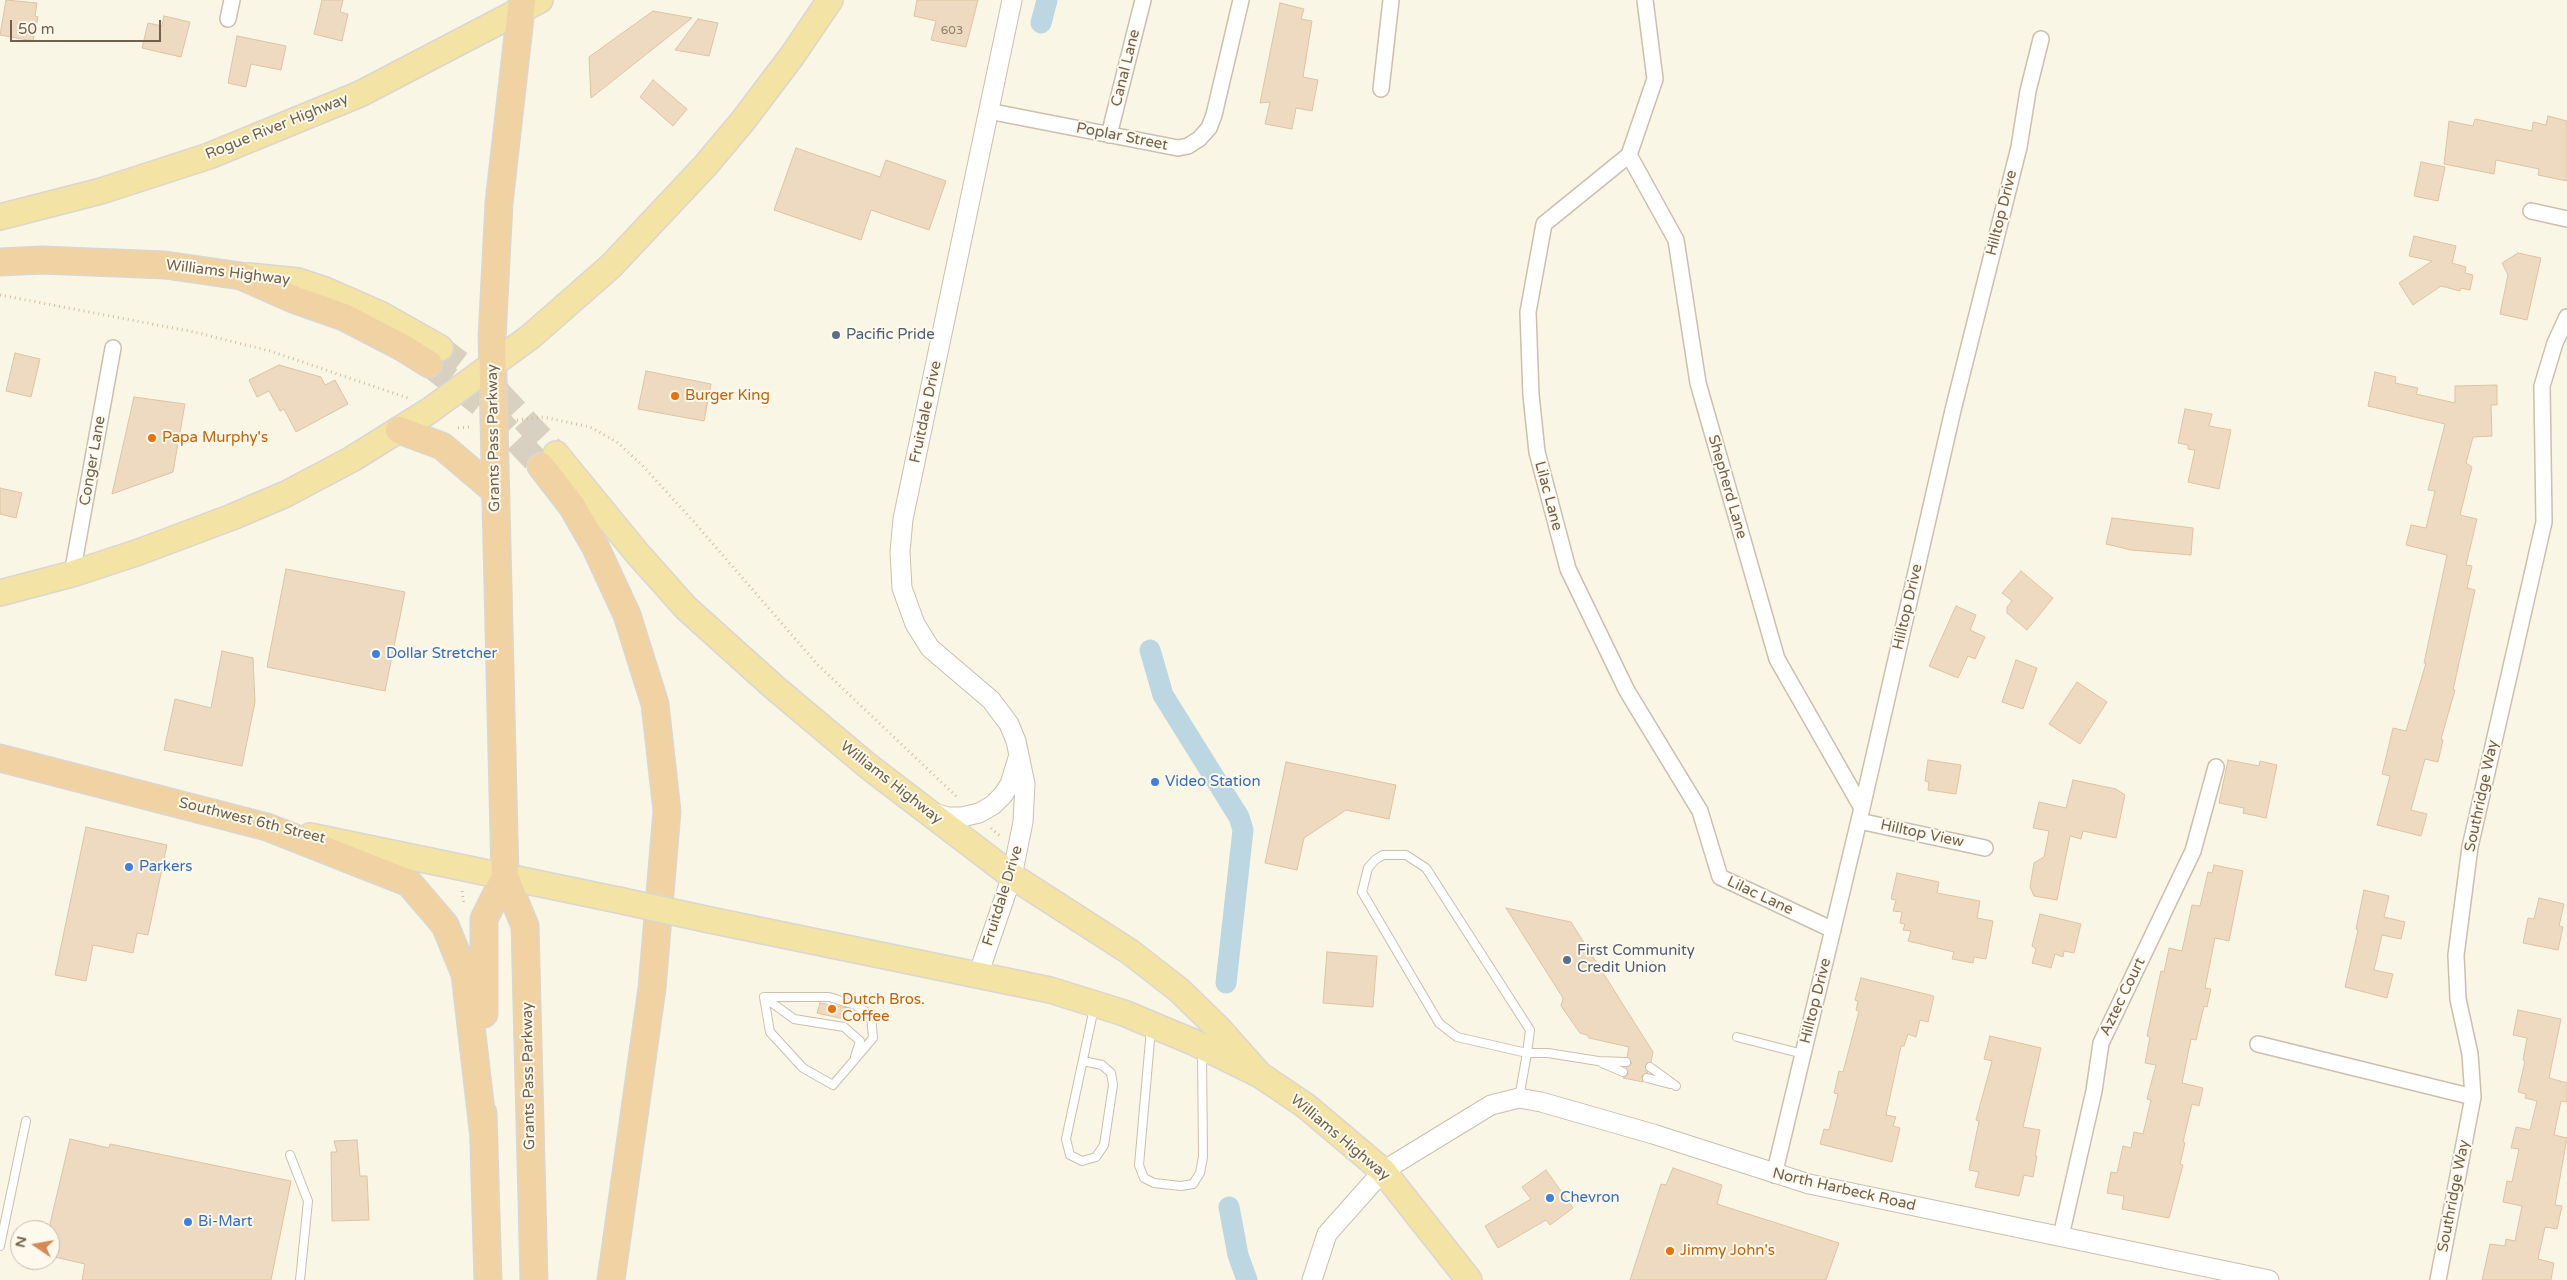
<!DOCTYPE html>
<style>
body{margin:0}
#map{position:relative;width:2567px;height:1280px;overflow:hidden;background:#faf6e6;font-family:"Varela Round",sans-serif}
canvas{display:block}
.north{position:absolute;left:10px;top:1220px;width:50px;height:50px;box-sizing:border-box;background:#fdf9ec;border:1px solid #c5bcac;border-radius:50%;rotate:282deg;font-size:14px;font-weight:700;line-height:20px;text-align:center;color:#71604d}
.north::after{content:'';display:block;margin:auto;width:18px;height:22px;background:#d98956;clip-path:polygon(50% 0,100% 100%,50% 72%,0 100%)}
.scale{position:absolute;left:10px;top:20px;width:151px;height:22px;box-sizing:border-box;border:2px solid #71604d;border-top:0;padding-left:6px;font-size:15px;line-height:18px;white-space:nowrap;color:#71604d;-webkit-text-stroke:4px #fdf9ec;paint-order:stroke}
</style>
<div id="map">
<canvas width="2567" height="1280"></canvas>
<div class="north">N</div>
<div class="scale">50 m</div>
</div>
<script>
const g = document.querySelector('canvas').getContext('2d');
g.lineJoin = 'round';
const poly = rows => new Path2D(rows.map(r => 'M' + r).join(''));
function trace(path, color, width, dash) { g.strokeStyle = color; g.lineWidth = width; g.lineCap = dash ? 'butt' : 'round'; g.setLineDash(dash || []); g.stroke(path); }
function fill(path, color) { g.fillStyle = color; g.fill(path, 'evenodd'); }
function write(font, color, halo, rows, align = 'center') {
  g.font = font + ' "Varela Round",sans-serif'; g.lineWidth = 4; g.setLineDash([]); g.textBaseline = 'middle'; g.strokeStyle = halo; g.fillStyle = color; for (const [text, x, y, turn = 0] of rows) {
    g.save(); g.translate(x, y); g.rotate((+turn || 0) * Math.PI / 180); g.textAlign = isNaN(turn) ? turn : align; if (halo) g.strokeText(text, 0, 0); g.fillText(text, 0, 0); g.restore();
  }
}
trace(poly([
 [1041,23,1047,0],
 [1150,650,1163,695,1239,817,1243,830,1226,983],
 [1229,1207,1238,1255,1247,1280]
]), '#bcd6e2', 21);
const building = poly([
 [6,0,37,3,35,16,38,17,33,41,0,35,6,0],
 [322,0,343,0,340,12,348,14,342,41,314,34,322,0],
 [917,0,978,0,966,47,931,40,936,21,914,16,917,0],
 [1280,3,1304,9,1301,19,1312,21,1303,77,1318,80,1312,111,1296,108,1292,129,1265,124,1270,102,1260,103,1280,3],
 [653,11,692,18,591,98,589,57,653,11],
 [164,16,190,22,181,57,142,48,148,23,162,26,164,16],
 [698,19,718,23,709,56,675,50,698,19],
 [237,36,286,46,281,70,251,64,246,87,228,83,237,36],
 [653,80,687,109,673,126,640,97,653,80],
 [2548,116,2567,121,2567,181,2538,175,2539,169,2496,160,2494,174,2444,164,2449,121,2473,126,2475,119,2532,131,2533,122,2546,125,2548,116],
 [796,148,880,177,886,160,946,181,929,230,871,210,861,240,774,210,796,148],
 [2421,162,2445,167,2438,201,2414,196,2421,162],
 [2414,236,2456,246,2452,263,2466,267,2465,273,2473,275,2470,290,2461,288,2460,291,2441,286,2413,305,2399,283,2432,261,2409,256,2414,236],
 [2518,253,2541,258,2527,320,2500,314,2508,275,2502,263,2518,253],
 [15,353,40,359,31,397,6,391,15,353],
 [279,365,321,377,325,385,335,380,348,404,296,432,284,409,280,411,269,391,257,397,249,380,279,365],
 [646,371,711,384,704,421,638,409,646,371],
 [2375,372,2396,377,2395,383,2418,388,2416,394,2455,403,2455,386,2497,385,2497,405,2491,405,2492,436,2473,437,2466,463,2472,467,2460,515,2477,519,2466,565,2472,566,2467,588,2475,590,2453,690,2455,690,2441,739,2443,740,2438,762,2425,759,2411,810,2427,814,2421,836,2377,825,2390,776,2382,774,2393,728,2406,731,2426,663,2424,663,2447,555,2406,545,2411,525,2426,528,2435,491,2428,490,2445,424,2368,406,2375,372],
 [134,397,185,404,173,472,112,494,134,397],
 [2185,409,2212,414,2209,426,2231,430,2219,489,2188,482,2195,450,2188,449,2188,445,2178,443,2185,409],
 [0,488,22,493,16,518,0,514,0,488],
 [2112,518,2193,528,2191,555,2131,550,2106,544,2112,518],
 [286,569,405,592,385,691,267,667,286,569],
 [2021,571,2053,598,2027,630,2007,613,2007,607,2012,601,2002,593,2021,571],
 [1956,606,1976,615,1970,630,1985,637,1975,659,1968,656,1958,678,1929,666,1956,606],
 [222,651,253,658,255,702,242,766,164,750,175,699,211,708,222,651],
 [2016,660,2037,668,2023,709,2002,702,2016,660],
 [2077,682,2107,702,2080,744,2049,724,2077,682],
 [1928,760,1961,765,1956,794,1928,790,1929,782,1925,781,1928,760],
 [2228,760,2259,766,2260,761,2277,765,2266,818,2243,813,2244,808,2219,803,2228,760],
 [1286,762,1396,785,1389,819,1346,810,1304,838,1297,870,1265,863,1286,762],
 [2073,780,2116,789,2125,795,2116,838,2083,831,2081,839,2070,836,2057,900,2034,896,2030,887,2034,863,2044,857,2049,831,2033,828,2039,802,2066,808,2073,780],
 [86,827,167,845,148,935,137,933,133,953,93,945,86,981,55,975,86,827],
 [2214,865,2243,871,2229,941,2215,938,2205,988,2211,989,2207,1007,2204,1006,2196,1040,2191,1039,2182,1083,2203,1088,2199,1106,2192,1104,2183,1142,2185,1143,2180,1164,2183,1165,2169,1218,2122,1209,2124,1196,2107,1193,2111,1172,2117,1173,2123,1146,2131,1148,2134,1132,2143,1134,2151,1100,2147,1099,2156,1065,2145,1063,2150,1037,2147,1036,2161,971,2164,972,2169,948,2182,951,2192,905,2200,906,2208,872,2212,873,2214,865],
 [1897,873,1939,882,1937,893,1980,901,1977,918,1993,921,1986,959,1974,957,1973,963,1952,959,1954,952,1908,941,1911,931,1903,930,1905,924,1900,923,1902,912,1893,911,1896,900,1891,899,1897,873],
 [2364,890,2389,896,2384,917,2405,922,2401,939,2382,935,2374,970,2393,974,2387,998,2345,987,2358,930,2356,929,2364,890],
 [2539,898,2564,904,2559,926,2563,927,2558,950,2523,943,2528,918,2534,919,2539,898],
 [1506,908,1571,922,1653,1052,1651,1062,1645,1066,1648,1072,1642,1076,1643,1082,1623,1078,1628,1075,1626,1068,1632,1063,1627,1057,1629,1047,1589,1038,1587,1035,1580,1033,1561,1006,1563,998,1506,908],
 [2040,914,2081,924,2074,953,2064,951,2063,957,2055,954,2051,968,2032,963,2036,949,2032,946,2040,914],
 [1327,952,1377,956,1373,1007,1323,1003,1327,952],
 [1861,978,1934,996,1928,1022,1920,1020,1916,1037,1908,1034,1904,1046,1901,1046,1886,1115,1896,1117,1893,1126,1900,1128,1892,1162,1820,1144,1824,1129,1829,1130,1838,1094,1834,1093,1839,1071,1843,1072,1859,1011,1856,1010,1858,1001,1855,1000,1861,978],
 [820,1003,847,1008,844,1019,817,1013,820,1003],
 [2518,1010,2561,1019,2549,1078,2567,1083,2567,1102,2561,1101,2554,1135,2567,1138,2555,1205,2562,1206,2557,1229,2545,1227,2538,1259,2554,1263,2551,1280,2482,1280,2490,1244,2505,1246,2506,1239,2515,1241,2522,1206,2503,1202,2507,1181,2512,1182,2519,1149,2511,1148,2516,1127,2530,1130,2537,1101,2525,1098,2526,1094,2518,1092,2525,1061,2523,1060,2527,1038,2513,1035,2518,1010],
 [1990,1036,2041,1048,2023,1127,2040,1130,2035,1156,2037,1156,2033,1177,2024,1175,2019,1196,1975,1187,1979,1172,1969,1170,1979,1121,1976,1120,1992,1061,1984,1059,1990,1036],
 [70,1139,109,1148,110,1144,291,1181,271,1280,82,1280,85,1264,50,1256,50,1224,70,1139],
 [357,1140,360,1176,367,1176,369,1220,332,1221,331,1152,337,1152,334,1141,357,1140],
 [1673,1168,1722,1185,1717,1204,1839,1243,1826,1280,1630,1280,1661,1184,1666,1185,1673,1168],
 [1546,1170,1573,1208,1550,1225,1546,1220,1498,1248,1485,1226,1531,1199,1522,1187,1546,1170]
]);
fill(building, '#eddac0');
trace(building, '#dec3a2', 1);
trace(poly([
 [440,348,499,393,556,454]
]), '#d8d0c0', 25, [25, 12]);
trace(poly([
 [429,364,486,408,541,466]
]), '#d8d0c0', 26, [26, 13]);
const service = poly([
 [764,997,829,997,855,1005,871,1015,873,1038,833,1085,803,1068,770,1032,764,997],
 [764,997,794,1019,844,1027,860,1041,855,1057],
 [1151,1029,1139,1165,1144,1178,1154,1183,1181,1186,1193,1184,1200,1173,1203,1157,1202,1051],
 [1737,1037,1803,1054],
 [1083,1061,1102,1065,1111,1073,1113,1085,1104,1145,1096,1157,1082,1161,1070,1155,1066,1139,1094,1008],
 [1602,1063,1623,1072],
 [1650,1067,1676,1086],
 [1647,1078,1670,1084],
 [1519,1098,1527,1053,1530,1030,1426,868,1406,855,1383,855,1375,860,1368,868,1362,892,1439,1023,1457,1037,1527,1053,1548,1053,1598,1061,1626,1062],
 [290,1155,308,1201,300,1280],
 [0,1246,26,1121]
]);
const minor = poly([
 [1645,0,1655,79,1629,155,1544,224,1528,312,1531,395,1537,452,1568,569,1627,691,1700,811,1720,877,1833,930],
 [228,19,232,0],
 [1381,89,1391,0],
 [988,111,1178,148,1188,146,1199,139,1209,128,1214,115,1241,0],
 [1109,135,1143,0],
 [1629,155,1676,240,1698,383,1777,659,1862,808],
 [2531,211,2567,219],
 [72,574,113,348],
 [1859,821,1985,848],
 [2258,1044,2473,1097],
 [1774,1175,1862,808,1953,410,2019,147,2028,91,2041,39],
 [2061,1236,2094,1091,2101,1043,2193,851,2216,767],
 [2438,1280,2473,1097,2470,1054,2458,999,2456,955,2470,847,2544,522,2542,386,2555,343,2567,317]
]);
const tertiary = poly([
 [930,812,948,817,962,817,979,813,993,805,1003,795,1010,784,1018,758],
 [978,975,1012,876,1023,822,1025,784,1016,741,1009,724,991,700,930,648,915,624,902,588,900,552,903,519,1012,0],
 [1312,1280,1327,1234,1383,1171,1491,1105,1519,1098,1541,1102,1653,1134,1809,1184,2269,1280]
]);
const primary = poly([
 [0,217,101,191,209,156,360,94,540,0],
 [248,276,298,281,325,290,380,314,440,348],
 [556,454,637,553,686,608,775,688,868,766,1012,876,1130,952,1179,990,1219,1029,1260,1075],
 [0,593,72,574,139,552,232,517,286,494,352,459,429,411,530,337,611,266,705,166,742,122,792,56,830,0],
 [310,836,618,900],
 [710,920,1050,990,1124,1013,1193,1042,1260,1075,1306,1106,1383,1171,1469,1280]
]);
const trunk = poly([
 [522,0,499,203,492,338,505,877,525,926,534,1280],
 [0,262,42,260,165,265,241,276,293,299,344,317,402,347,429,364],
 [399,430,442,446,495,491],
 [541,466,572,506,595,546,627,615,655,704,667,811,652,988,611,1280],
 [0,758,267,827,409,883,445,925,465,974,483,1129],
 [484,1014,484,919,505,877],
 [483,1113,488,1280]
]);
trace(service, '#cbbfad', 10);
trace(minor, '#cbbfad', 18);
trace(tertiary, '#cbbfad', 21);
trace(primary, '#dad6d1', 28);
trace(trunk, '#dad6d1', 29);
trace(poly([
 [0,295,194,332,270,351,408,398],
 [517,420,543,417,590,427,617,442,642,465,694,522,817,664,958,798],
 [458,428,471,427],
 [991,828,1001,837],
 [462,891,464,904]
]), '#d2bda3', 3, [1, 4]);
trace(service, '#fff', 8);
trace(minor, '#fff', 15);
trace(tertiary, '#fff', 19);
trace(primary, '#f3e3a4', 25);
trace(trunk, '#f1d3a3', 26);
const primaryBridge = poly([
 [618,900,710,920]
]);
trace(primaryBridge, '#dad6d1', 28, []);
trace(primaryBridge, '#f3e3a4', 25);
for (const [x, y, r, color] of [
 [836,335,5,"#5c6f8a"],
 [675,396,5,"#e8710a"],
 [152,438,5,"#e8710a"],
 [376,654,5,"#3f7fe0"],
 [1155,782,5,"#3f7fe0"],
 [129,867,5,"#3f7fe0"],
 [1567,960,5,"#5c6f8a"],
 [832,1009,5,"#e8710a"],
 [1550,1198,5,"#3f7fe0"],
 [188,1222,5,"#3f7fe0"],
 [1670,1251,5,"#e8710a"]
]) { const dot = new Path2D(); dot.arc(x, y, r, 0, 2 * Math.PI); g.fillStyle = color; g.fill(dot); trace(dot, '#fdf9ec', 2); }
write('12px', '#907e6a', null, [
 ["603",952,31]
]);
write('15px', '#71604d', '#fdf9ec', [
 ["Canal Lane",1126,68,-76],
 ["Rogue River Highway",277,127,-22],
 ["Poplar Street",1122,137,11],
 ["Hilltop Drive",2002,213,-76],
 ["Williams Highway",228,273,7],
 ["Fruitdale Drive",926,412,-78],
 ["Grants Pass Parkway",494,438,-91],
 ["Conger Lane",93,461,-80],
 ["Shepherd Lane",1727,487,74],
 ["Lilac Lane",1548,496,75],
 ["Hilltop Drive",1908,607,-77],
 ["Williams Highway",891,783,38],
 ["Southridge Way",2482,796,-78],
 ["Southwest 6th Street",252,821,14],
 ["Hilltop View",1922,834,12],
 ["Fruitdale Drive",1003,896,-73],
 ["Lilac Lane",1760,896,25],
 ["Aztec Court",2123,997,-64],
 ["Hilltop Drive",1816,1001,-76],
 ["Grants Pass Parkway",529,1076,-91],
 ["Williams Highway",1340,1138,40],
 ["North Harbeck Road",1844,1190,13],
 ["Southridge Way",2454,1196,-79]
]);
write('15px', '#4e5e75', '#fdf9ec', [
 ["Pacific Pride",846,335],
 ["First Community",1577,951],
 ["Credit Union",1577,968]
], 'left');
write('15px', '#c56008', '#fdf9ec', [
 ["Burger King",685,396],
 ["Papa Murphy's",162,438],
 ["Dutch Bros.",842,1000],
 ["Coffee",842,1017],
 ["Jimmy John's",1680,1251]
], 'left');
write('15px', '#366cbe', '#fdf9ec', [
 ["Dollar Stretcher",386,654],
 ["Video Station",1165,782],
 ["Parkers",139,867],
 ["Chevron",1560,1198],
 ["Bi-Mart",198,1222]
], 'left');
</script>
